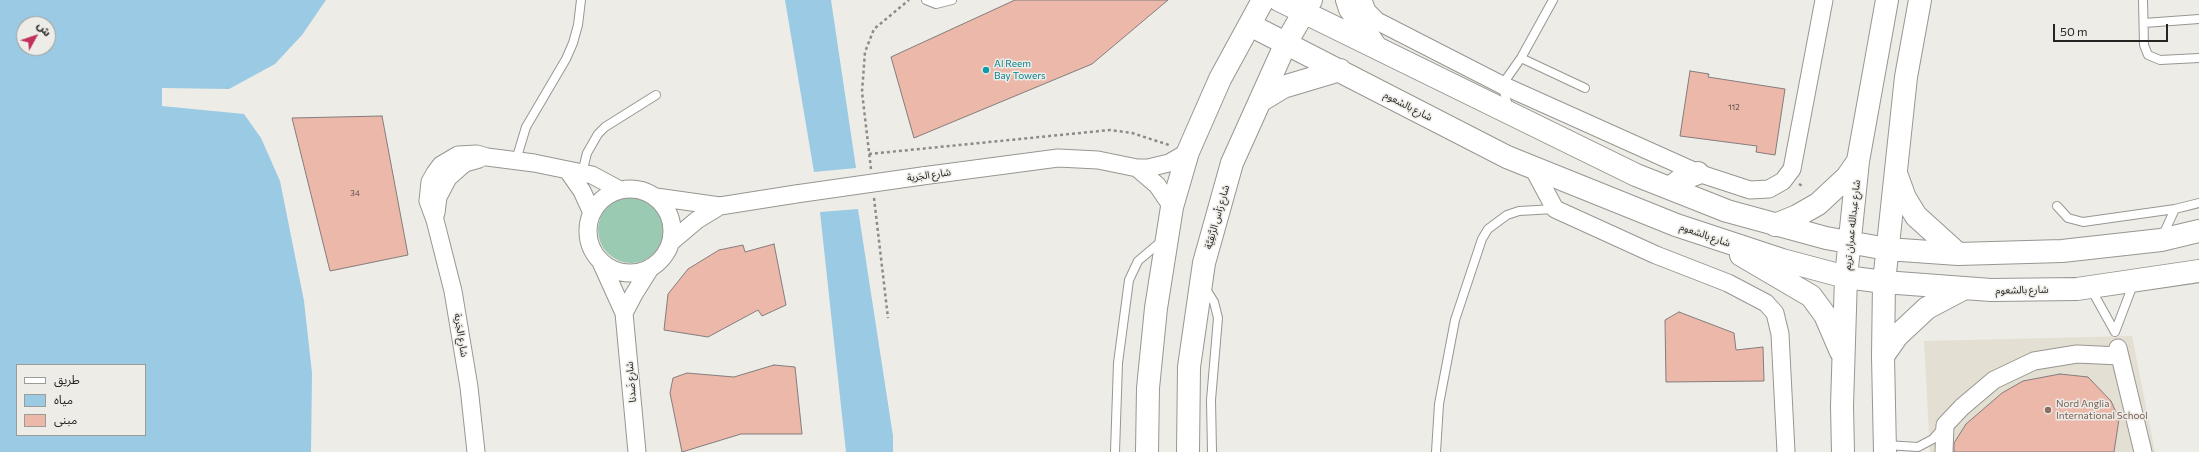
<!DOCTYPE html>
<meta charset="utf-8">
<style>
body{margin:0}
#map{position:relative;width:2199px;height:452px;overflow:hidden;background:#eeece7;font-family:Commissioner,"Noto Sans Arabic",sans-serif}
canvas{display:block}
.legend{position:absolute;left:16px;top:364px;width:130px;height:72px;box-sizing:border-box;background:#eeece7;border:1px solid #9e9c99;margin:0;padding:5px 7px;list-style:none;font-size:12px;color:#262523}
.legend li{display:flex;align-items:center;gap:8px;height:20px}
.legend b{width:20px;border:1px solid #9e9c99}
.north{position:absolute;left:16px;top:16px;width:40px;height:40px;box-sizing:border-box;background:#eeece7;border:1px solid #9e9c99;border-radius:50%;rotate:50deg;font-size:11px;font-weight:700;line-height:16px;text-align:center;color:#262523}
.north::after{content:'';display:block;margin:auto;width:14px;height:18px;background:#c0315c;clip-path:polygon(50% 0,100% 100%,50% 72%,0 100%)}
.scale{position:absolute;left:2053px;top:24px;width:115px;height:18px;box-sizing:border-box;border:2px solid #262523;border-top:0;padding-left:5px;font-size:12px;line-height:14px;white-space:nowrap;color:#262523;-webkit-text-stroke:3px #eeece7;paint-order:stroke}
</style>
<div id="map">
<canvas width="2199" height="452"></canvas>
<ul class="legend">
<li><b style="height:5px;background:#fff"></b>طريق</li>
<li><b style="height:11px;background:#9acae4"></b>مياه</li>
<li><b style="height:11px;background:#ebb8aa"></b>مبنى</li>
</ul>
<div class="north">ش</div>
<div class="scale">50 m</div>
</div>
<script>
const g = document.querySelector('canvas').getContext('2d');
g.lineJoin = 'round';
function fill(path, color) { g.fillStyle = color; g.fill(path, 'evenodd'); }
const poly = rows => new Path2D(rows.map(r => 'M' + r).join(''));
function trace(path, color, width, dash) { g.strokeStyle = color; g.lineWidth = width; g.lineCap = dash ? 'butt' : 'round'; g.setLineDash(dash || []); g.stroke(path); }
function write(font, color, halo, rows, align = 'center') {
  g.font = font + ' Commissioner,"Noto Sans Arabic",sans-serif'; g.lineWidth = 3; g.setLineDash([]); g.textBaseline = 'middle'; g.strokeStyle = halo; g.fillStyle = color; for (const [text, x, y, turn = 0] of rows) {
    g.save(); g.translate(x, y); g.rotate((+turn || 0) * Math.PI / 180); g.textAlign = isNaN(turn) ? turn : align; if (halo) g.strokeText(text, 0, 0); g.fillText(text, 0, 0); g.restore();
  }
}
fill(poly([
 [2132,336,2155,452,1930,452,1924,341]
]), '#e4dfd3');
fill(poly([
 '598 230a33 33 0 1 1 66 0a33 33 0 1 1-66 0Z'
]), '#9bcab3');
fill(poly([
 [0,0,326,0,302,35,275,64,229,89,162,88,162,106,244,114,261,138,280,181,304,301,312,373,311,452,0,452],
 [24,24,48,24,48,48,24,48],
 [17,365,145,365,145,435,17,435],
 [785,0,831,0,856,168,814,172],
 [858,209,893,436,893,452,846,452,820,212]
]), '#9acae4');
const building = poly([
 [1015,0,1168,0,1092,64,914,138,891,57,1015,0],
 [1690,71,1709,74,1708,77,1785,89,1775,155,1756,152,1757,146,1680,136,1690,71],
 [382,116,408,255,330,271,292,118,382,116],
 [774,244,786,305,762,316,758,310,708,337,664,330,668,294,688,269,719,250,743,245,745,252,774,244],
 [1679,312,1734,333,1736,350,1763,347,1764,381,1666,382,1665,320,1679,312],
 [774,365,795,367,802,434,741,434,682,452,670,393,673,378,687,373,734,377,774,365],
 [2060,374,2088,377,2111,401,2119,419,2114,452,1954,452,1954,443,1966,424,2002,393,2023,381,2060,374]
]);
fill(building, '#ebb8aa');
trace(building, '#837d7c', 1);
const lane = poly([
 [926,0,936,4,952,0],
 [2143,0,2144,45,2148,55,2160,60,2199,58],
 [2144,23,2199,19],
 [1521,58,1585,88],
 [1509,109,1502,85,1521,58,1553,0],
 [516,160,526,127,566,59,573,43,578,25,581,0],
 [582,173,587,153,598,134,605,127,656,95],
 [2057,206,2068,218,2083,222,2175,209],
 [2162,237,2175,209,2199,203],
 [1204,286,1214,302,1218,318,1211,400,1212,452],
 [2091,289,2115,332,2134,282],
 [1886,445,1918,447,1933,439,1943,427],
 [1115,452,1118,363,1129,280,1138,261,1164,239],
 [1436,452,1439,404,1455,320,1482,239,1488,229,1507,215,1519,211,1555,209]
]);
const street = poly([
 [1363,0,1367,11,1377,21,1502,85,1698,173,1750,190,1769,189,1783,181,1792,169,1824,0],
 [1137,168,1157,185,1172,207],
 [1533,168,1555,209,1656,255,1728,283,1766,303,1775,313,1780,334,1786,452],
 [568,171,582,191,592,213],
 [922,176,1058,158,1098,160,1137,168,1148,168,1169,163,1188,152],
 '588 231a42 42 0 1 1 84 0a42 42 0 1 1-84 0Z',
 [656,197,720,206,796,194],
 [436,213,438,197,448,178,465,163,479,159],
 [671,242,697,220,720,206],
 [600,260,624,313,637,452],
 [624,313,634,294,651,267],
 [2118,348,2143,452],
 [476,452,469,387,453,291,435,220,428,201,430,182,435,173,441,165,458,155,477,154,487,157,534,163,592,175,620,190],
 [1944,452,1945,425,1962,407,1994,380,2034,361,2077,354,2120,356]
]);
const secondary = poly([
 [1279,0,1636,175,1727,211,1826,238,1887,249,1958,254,2062,251,2161,240,2199,231],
 [1347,0,1350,9,1376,47],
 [1250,25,1507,157,1676,225,1782,260,1846,277,1884,282,1991,290,2077,289,2199,271],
 [1260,101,1283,87,1340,70],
 [1897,176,1905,198,1916,216,1958,254],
 [1670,188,1680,180,1698,173],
 [1775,225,1797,216,1818,204,1847,177,1858,161],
 [1741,255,1811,296,1825,315,1841,352],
 [1883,356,1897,336,1927,308,1963,289],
 [1147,452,1148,388,1156,308,1172,207,1188,152,1220,79,1263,0],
 [1188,452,1189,367,1204,263,1232,163,1286,43,1311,0],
 [1843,452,1842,406,1846,277,1858,161,1887,0],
 [1885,452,1883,356,1884,282,1906,77,1920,0]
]);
trace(lane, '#989691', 10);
trace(street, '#989691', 19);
trace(secondary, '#989691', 24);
trace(poly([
 [869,154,1110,130,1132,133,1169,145],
 [871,169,862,92,865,52,874,29,909,0],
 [1799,184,1804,187],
 [874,198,888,318]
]), '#8d8b88', 2.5, [3, 3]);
trace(lane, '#fff', 8);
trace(street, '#fff', 17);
trace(secondary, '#fff', 22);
const streetBridge = poly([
 [796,194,922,176]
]);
trace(streetBridge, '#989691', 19, []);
trace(streetBridge, '#fff', 17);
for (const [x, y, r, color] of [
 [986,70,4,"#0f9aa8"],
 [2048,410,4,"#8d6e63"]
]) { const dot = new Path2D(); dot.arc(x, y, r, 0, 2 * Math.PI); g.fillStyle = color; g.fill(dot); trace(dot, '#eeece7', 1.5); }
write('8px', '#574a45', null, [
 ["112",1734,107],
 ["34",355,193]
]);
write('10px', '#0d838f', '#eeece7', [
 ["Al Reem",994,64],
 ["Bay Towers",994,76]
], 'left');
write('10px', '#262523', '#eeece7', [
 ["شارع بالشعوم",1408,106,27],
 ["شارع الجَرية",929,175,-8],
 ["شارع رَأس الرَّنقِيَّة",1217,217,-74],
 ["شارع عبدالله عمران تريم",1852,225,-84],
 ["شارع بالشعوم",1705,235,19],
 ["شارع بالشعوم",2022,290,-1],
 ["شارع الجَرية",461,335,81],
 ["شارع ضَدنا",631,382,-95]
]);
write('10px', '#785e54', '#eeece7', [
 ["Nord Anglia",2056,404],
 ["International School",2056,416]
], 'left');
</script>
